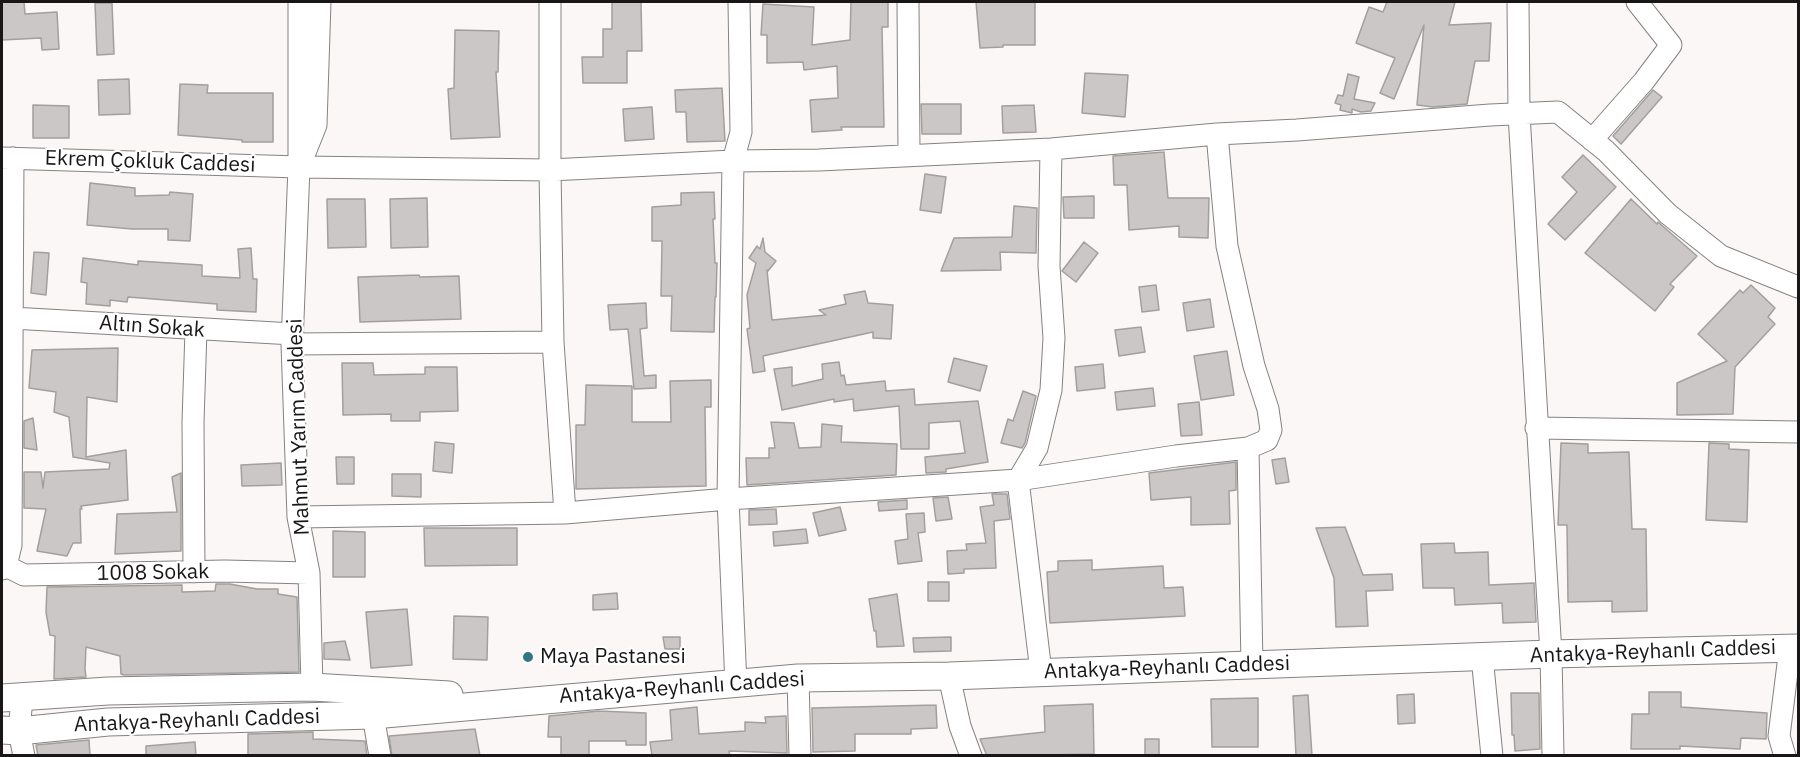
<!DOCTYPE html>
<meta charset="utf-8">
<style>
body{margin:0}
#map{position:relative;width:1800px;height:757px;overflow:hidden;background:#fbf7f6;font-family:"IBM Plex Sans",sans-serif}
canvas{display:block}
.frame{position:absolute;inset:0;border:3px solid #181616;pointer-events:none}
</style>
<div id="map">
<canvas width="1800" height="757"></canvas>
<div class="frame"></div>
</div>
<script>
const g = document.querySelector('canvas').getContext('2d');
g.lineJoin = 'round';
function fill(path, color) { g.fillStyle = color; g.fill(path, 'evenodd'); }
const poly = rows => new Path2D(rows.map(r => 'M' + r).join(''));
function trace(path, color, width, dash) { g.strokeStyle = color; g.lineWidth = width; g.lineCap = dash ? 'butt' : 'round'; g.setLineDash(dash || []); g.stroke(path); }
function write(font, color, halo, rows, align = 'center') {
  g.font = font + ' "IBM Plex Sans",sans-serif'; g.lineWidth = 4.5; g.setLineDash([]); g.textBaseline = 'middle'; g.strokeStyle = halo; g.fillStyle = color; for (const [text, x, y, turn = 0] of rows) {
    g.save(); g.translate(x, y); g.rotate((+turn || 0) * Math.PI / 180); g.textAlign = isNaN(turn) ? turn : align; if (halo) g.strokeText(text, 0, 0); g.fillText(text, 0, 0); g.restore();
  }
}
const building = poly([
 [2,2,24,2,25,14,57,12,59,49,42,50,41,38,2,40,2,2],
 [612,2,641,2,642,51,627,51,627,83,583,83,582,57,603,57,603,29,612,29,612,2],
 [851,2,888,2,888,27,882,27,884,127,841,127,842,130,812,132,810,100,838,98,837,66,804,70,803,62,767,63,767,35,761,35,763,4,814,7,812,45,850,40,851,2],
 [976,2,1035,2,1035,45,1003,45,1003,47,980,48,976,2],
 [1387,2,1455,2,1449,25,1491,23,1489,61,1475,61,1467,104,1433,107,1417,105,1424,25,1394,99,1380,93,1395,58,1356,43,1369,7,1383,12,1387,2],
 [95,3,112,3,114,54,97,55,95,3],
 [455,30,499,31,498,72,496,72,500,137,451,139,448,89,454,88,455,30],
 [1085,73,1128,75,1125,117,1082,113,1085,73],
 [1348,74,1359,77,1354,99,1375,103,1371,111,1361,112,1352,109,1352,113,1340,110,1341,105,1335,103,1338,95,1343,96,1348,74],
 [129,79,130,114,99,115,98,80,129,79],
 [180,84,208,85,207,93,273,93,273,142,242,142,242,140,178,135,180,84],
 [722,88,725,141,687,142,686,112,676,112,675,90,722,88],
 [1653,90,1662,97,1621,144,1613,136,1653,90],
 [921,104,961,104,961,134,922,134,921,104],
 [33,105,69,106,69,138,33,138,33,105],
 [1034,105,1036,132,1003,133,1002,106,1034,105],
 [652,107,654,139,625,141,623,109,652,107],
 [1164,152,1168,198,1209,198,1208,238,1179,237,1179,226,1129,230,1127,185,1114,185,1113,156,1164,152],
 [1583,155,1616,187,1565,240,1548,224,1577,192,1562,177,1583,155],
 [925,174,946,177,941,213,920,210,925,174],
 [90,183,135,188,135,196,169,195,170,192,193,194,190,241,168,240,168,229,132,229,87,225,90,183],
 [714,192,715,219,713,219,715,263,717,263,716,297,715,297,714,332,671,331,672,296,661,296,662,241,652,241,652,207,681,205,681,193,714,192],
 [1094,196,1094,218,1064,218,1063,197,1094,196],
 [427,198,428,247,391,248,390,199,427,198],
 [327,199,365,199,366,247,328,248,327,199],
 [1631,199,1657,224,1658,222,1697,256,1670,284,1674,287,1655,311,1585,253,1631,199],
 [1014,206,1037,208,1036,253,1000,252,1001,270,941,271,954,238,1012,237,1014,206],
 [763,238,765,252,776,261,768,271,767,270,772,320,826,315,819,310,846,304,844,295,865,291,868,303,893,305,891,339,873,338,873,332,763,356,765,371,753,373,747,329,750,328,747,295,756,263,749,258,757,246,760,249,763,238],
 [1084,242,1098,253,1076,282,1062,271,1084,242],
 [251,248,253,279,257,279,256,312,217,310,217,304,128,297,127,302,110,300,110,306,86,304,87,283,81,282,83,258,138,265,138,261,202,265,202,276,240,278,238,249,251,248],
 [34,252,49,253,46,295,31,293,34,252],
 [419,275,420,277,459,276,461,319,360,322,358,277,419,275],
 [1156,285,1159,310,1142,312,1139,287,1156,285],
 [1751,285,1775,308,1768,317,1775,324,1735,367,1733,414,1677,415,1677,383,1727,361,1698,334,1740,290,1743,293,1751,285],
 [1210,299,1214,327,1187,331,1183,303,1210,299],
 [646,303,647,328,640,329,644,376,656,375,656,388,634,389,628,329,610,330,608,305,646,303],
 [1141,327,1145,352,1119,356,1115,330,1141,327],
 [118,348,117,402,87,397,86,457,126,450,128,500,81,506,82,509,80,509,81,543,73,543,67,556,37,551,46,509,24,508,24,472,41,472,43,488,45,472,109,469,110,463,73,457,69,417,54,412,56,392,29,388,32,350,118,348],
 [1227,351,1234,395,1201,400,1194,356,1227,351],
 [954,358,987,366,980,391,948,382,954,358],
 [839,362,841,376,844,375,846,385,885,381,886,391,914,389,915,405,978,401,988,462,946,469,946,472,926,473,925,457,965,453,960,421,929,423,929,449,901,449,899,406,854,411,853,399,834,402,834,399,782,410,774,369,792,367,792,386,823,379,822,364,839,362],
 [342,363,373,363,374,375,425,374,425,367,457,367,458,411,420,412,420,421,391,421,391,414,343,415,342,363],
 [1103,364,1105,388,1077,391,1075,367,1103,364],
 [711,380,711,407,705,407,706,486,576,489,576,425,585,425,586,385,632,386,632,422,671,422,670,381,711,380],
 [1153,388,1155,406,1117,410,1115,392,1153,388],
 [1023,391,1036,396,1025,443,1022,448,1001,443,1008,419,1013,421,1023,391],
 [1199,402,1202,435,1181,436,1178,404,1199,402],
 [33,418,37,450,24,448,24,421,33,418],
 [771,422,794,423,799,448,821,447,822,424,842,426,841,442,897,444,896,475,747,485,746,458,769,458,769,448,775,448,771,422],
 [435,442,454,444,452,473,433,471,435,442],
 [1561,443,1588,444,1588,453,1629,452,1632,529,1646,529,1647,611,1612,612,1612,601,1568,602,1567,525,1558,525,1561,443],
 [1709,443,1729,444,1729,449,1749,450,1747,522,1706,520,1709,443],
 [336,457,354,457,354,484,337,484,336,457],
 [1285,458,1289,482,1276,484,1272,460,1285,458],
 [1236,462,1236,490,1229,491,1230,524,1191,525,1191,497,1151,500,1149,473,1236,462],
 [281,463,282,485,242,486,241,465,281,463],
 [181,473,181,551,115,554,117,514,177,512,172,477,181,473],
 [392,474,421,474,421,497,392,496,392,474],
 [992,494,1007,494,1010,519,994,521,996,568,964,569,964,573,948,574,947,551,967,550,966,544,986,543,980,507,994,505,992,494],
 [948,497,952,519,936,521,933,498,948,497],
 [907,500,907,509,879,511,878,502,907,500],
 [840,507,846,530,819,536,813,513,840,507],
 [776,509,777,524,749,525,749,510,776,509],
 [924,513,925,532,918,533,922,561,898,564,895,541,908,539,906,514,924,513],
 [1345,527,1363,575,1392,574,1393,590,1366,591,1368,626,1336,627,1334,578,1316,528,1345,527],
 [424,528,517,528,517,565,425,566,424,528],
 [806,529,808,543,774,546,773,532,806,529],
 [333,531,365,532,365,577,333,577,333,531],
 [1454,543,1455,553,1488,552,1489,585,1534,583,1536,622,1503,623,1502,603,1455,605,1454,588,1423,588,1421,544,1454,543],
 [1092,560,1092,570,1163,566,1164,588,1183,587,1185,616,1050,623,1047,572,1058,571,1058,561,1092,560],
 [928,582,949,582,949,601,928,601,928,582],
 [216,584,230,584,257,589,278,589,278,594,297,597,299,672,124,675,121,674,120,656,86,647,85,669,86,677,54,679,55,636,50,635,46,612,47,587,182,585,182,592,215,591,216,584],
 [617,593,618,609,593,610,593,595,617,593],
 [897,594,904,646,877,647,876,631,874,631,869,599,897,594],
 [407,609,412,665,371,668,366,612,407,609],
 [454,616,488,617,487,660,453,659,454,616],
 [663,637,680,637,680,649,665,649,663,637],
 [951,637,951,651,914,652,913,638,951,637],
 [345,641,350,660,324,659,324,643,345,641],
 [1649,692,1681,692,1681,707,1767,713,1766,739,1741,738,1740,749,1680,746,1680,749,1631,749,1632,714,1649,714,1649,692],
 [1511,693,1539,693,1540,749,1515,751,1514,735,1512,735,1511,693],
 [1414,694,1415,723,1398,724,1397,695,1414,694],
 [1308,695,1312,756,1296,756,1293,696,1308,695],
 [1258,698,1258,747,1212,747,1211,699,1258,698],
 [1093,704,1094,754,987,756,980,739,1045,732,1044,706,1093,704],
 [936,705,937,728,911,729,911,734,855,734,855,751,813,752,812,708,936,705],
 [697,707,699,734,745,731,745,722,766,723,765,717,786,716,787,753,729,751,730,756,652,756,650,742,672,740,670,710,697,707],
 [599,711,646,713,646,745,626,745,626,741,589,741,589,756,561,756,561,737,548,737,549,716,599,711],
 [475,729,480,756,392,756,389,736,475,729],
 [313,732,313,739,365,741,367,756,248,756,248,734,313,732],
 [1145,739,1159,739,1159,756,1145,756,1145,739],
 [89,740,90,756,38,756,36,745,89,740],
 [195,742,196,756,146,756,146,746,195,742]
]);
fill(building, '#cbc7c6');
trace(building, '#a29f9e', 1.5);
const minor = poly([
 [299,2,299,167,292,344,298,517,309,573,312,687],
 [908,2,909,155],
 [1518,2,1519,114,1551,654,1553,756],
 [1592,140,1644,81,1671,45,1637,2],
 [304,155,316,125,320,2],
 [2,158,299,167,550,170,733,161,819,160,1051,149,1217,134,1297,130,1490,115,1558,112,1606,151,1668,214,1721,256,1798,287],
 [12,318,293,334],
 [553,342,565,513],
 [292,344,553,342,550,170,550,2],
 [1536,428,1798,432],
 [1248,448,1252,666],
 [298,517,565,513,728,499,1018,480,1176,456,1248,448,1267,440,1271,430,1268,409,1254,366,1227,246,1217,134],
 [6,566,11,545,13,158],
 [2,569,6,566,24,575,225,571,309,573],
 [194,572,193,422,196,330],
 [1482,657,1492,756],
 [1041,672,1018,480,1037,448,1051,390,1054,338,1049,266,1051,149],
 [949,676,960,726,971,756],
 [798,678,800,756],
 [736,685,728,499,733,161,741,132,739,2],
 [22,698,19,731,24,756],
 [373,715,380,756],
 [1785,756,1779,736,1790,648]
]);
const major = poly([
 [2,698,108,691,312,687,449,695],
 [2,730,19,731,108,722,373,715,798,678,949,676,1551,654,1798,648]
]);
trace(minor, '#858281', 23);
trace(major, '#858281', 29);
trace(minor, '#fff', 21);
trace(major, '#fff', 27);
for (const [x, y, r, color] of [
 [528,657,6,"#337587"]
]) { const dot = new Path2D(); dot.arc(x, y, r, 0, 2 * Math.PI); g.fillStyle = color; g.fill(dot); trace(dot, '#fff', 2); }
write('21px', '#181616', '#fff', [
 ["Ekrem Çokluk Caddesi",150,162,2],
 ["Altın Sokak",152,327,4],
 ["Mahmut Yarım Caddesi",299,427,-92],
 ["1008 Sokak",153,573,-1],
 ["Antakya-Reyhanlı Caddesi",1653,652,-2],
 ["Antakya-Reyhanlı Caddesi",1167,668,-2],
 ["Antakya-Reyhanlı Caddesi",682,688,-4],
 ["Antakya-Reyhanlı Caddesi",197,721,-2]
]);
write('21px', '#181616', '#fff', [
 ["Maya Pastanesi",540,657]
], 'left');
</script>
